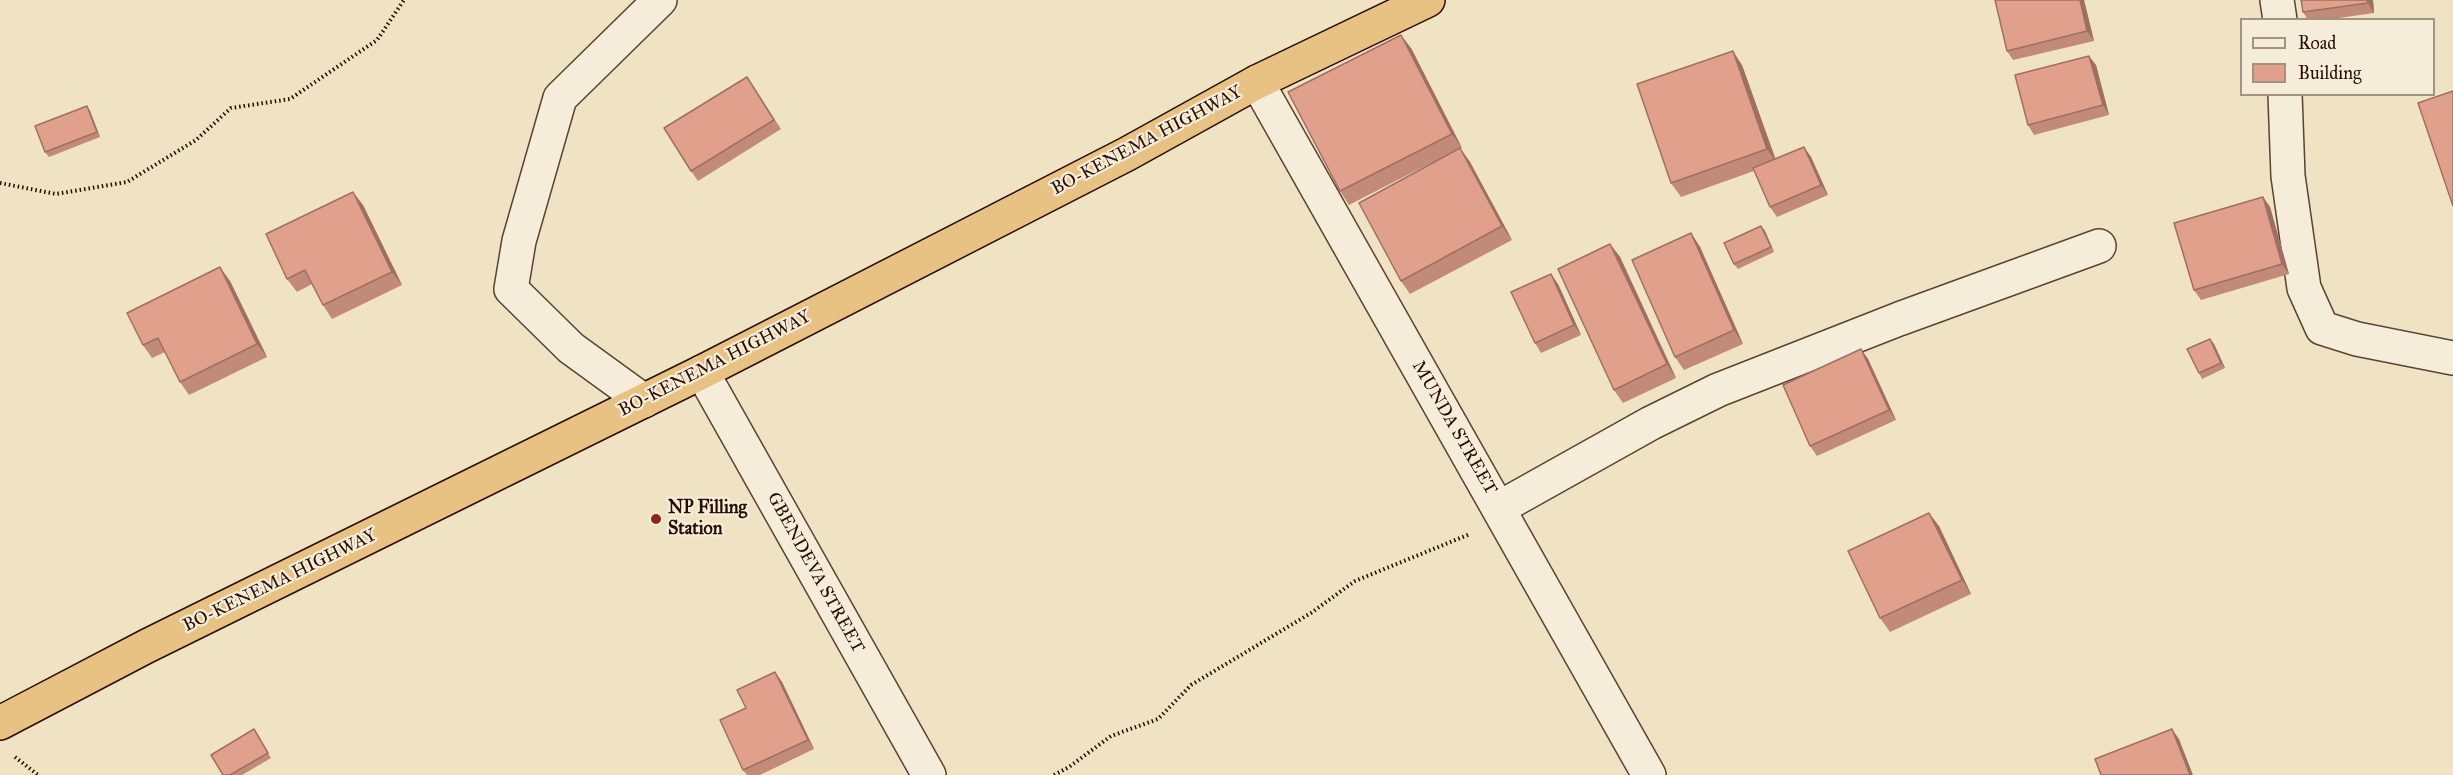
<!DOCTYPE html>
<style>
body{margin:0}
#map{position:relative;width:2453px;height:775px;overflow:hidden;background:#f0e3c4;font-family:"IM FELL Great Primer",serif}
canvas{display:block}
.legend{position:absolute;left:2240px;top:18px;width:195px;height:78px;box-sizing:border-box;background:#f5edd9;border:2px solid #a39383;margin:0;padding:8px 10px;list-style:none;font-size:18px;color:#290d01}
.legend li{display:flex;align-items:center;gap:12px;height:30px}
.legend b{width:30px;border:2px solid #a39383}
</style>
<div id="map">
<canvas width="2453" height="775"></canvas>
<ul class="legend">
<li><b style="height:8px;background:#f5edd9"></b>Road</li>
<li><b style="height:16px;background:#e1a08b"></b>Building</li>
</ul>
</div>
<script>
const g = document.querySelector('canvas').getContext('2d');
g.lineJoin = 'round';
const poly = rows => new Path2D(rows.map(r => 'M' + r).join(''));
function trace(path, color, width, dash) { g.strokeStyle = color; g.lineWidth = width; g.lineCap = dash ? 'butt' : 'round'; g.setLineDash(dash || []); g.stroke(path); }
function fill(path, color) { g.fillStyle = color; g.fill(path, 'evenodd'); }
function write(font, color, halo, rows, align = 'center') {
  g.font = font + ' "IM FELL Great Primer",serif'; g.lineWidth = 4.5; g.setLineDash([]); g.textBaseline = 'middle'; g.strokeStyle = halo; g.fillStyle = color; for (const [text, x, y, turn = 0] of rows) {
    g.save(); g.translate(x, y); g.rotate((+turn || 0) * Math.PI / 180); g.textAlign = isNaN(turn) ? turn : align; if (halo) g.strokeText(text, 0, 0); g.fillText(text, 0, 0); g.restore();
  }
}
const street = poly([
 [2277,0,2280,20],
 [1257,82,1649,775],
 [2285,94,2288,176,2304,288,2322,328,2357,339,2453,358],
 [702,372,929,775],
 [644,401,571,348,511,289,519,241,560,98,660,0],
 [1499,508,1651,423,1718,390,1899,319,2099,246]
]);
const highway = poly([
 [0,723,147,646,702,372,1127,154,1257,82,1428,0]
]);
trace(street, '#5b4232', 36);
trace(highway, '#290d01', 36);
trace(poly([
 [0,183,56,194,127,182,196,140,231,108,290,99,377,40,404,0],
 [15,757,38,775],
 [1054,775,1069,767,1111,736,1158,719,1191,685,1311,613,1355,581,1470,534]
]), '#290d01', 4, [1.5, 3]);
trace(street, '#f5edd9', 33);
trace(highway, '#e8c282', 33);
fill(poly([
 [2084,0,2094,41,2013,60,2007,51],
 [2301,0,2373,0,2374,13,2325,20,2308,20,2303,12],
 [1411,48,1462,148,1460,148,1470,162,1512,240,1410,294,1401,281,1460,148,1349,205,1340,191],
 [1742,65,1775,159,1804,147,1811,157,1828,195,1777,217,1770,207,1754,171,1681,197,1671,183],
 [2096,65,2109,115,2034,135,2028,125],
 [747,77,781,129,698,181,691,171],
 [87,106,90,111,100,137,49,157,45,152],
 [2263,197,2270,207,2289,274,2201,300,2194,290],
 [363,205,402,285,332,319,323,305,312,284,297,292,287,279],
 [1761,226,1765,231,1774,252,1738,269,1734,264],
 [1691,233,1700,247,1743,344,1684,370,1675,357],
 [1610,244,1620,257,1676,378,1623,403,1614,390],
 [230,281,267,357,189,395,180,382,165,352,152,358,143,345],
 [1558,284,1581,335,1541,353,1535,343],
 [2210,339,2214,344,2225,368,2202,379,2199,373],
 [1861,349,1868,359,1896,420,1817,456,1810,446],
 [1939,526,1971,594,1890,632,1880,618],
 [775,672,782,682,814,749,760,775,747,775,743,770,746,708],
 [257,735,271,758,242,775,223,775]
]), '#c28a78');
fill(poly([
 [2080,0,2084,0,2094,41,2087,31],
 [2367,0,2373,0,2374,13,2368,3],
 [1401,35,1411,48,1462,148,1452,134],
 [1733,51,1742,65,1777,163,1767,149],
 [2089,56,2096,65,2109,115,2103,105],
 [87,106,90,111,100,137,97,132],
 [1804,147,1811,157,1828,195,1821,185],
 [1460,148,1470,162,1512,240,1502,226],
 [353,192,363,205,402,285,392,272],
 [2263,197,2270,207,2289,274,2282,264],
 [1761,226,1765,231,1774,252,1771,247],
 [1691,233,1700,247,1743,344,1734,330],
 [1610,244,1620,257,1676,378,1667,364],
 [220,267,230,281,267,357,257,344],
 [1551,274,1558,284,1581,335,1574,325],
 [2210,339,2214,344,2225,368,2221,363],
 [1861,349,1868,359,1896,420,1889,410],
 [1929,513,1939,526,1971,594,1962,580],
 [775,672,782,682,814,749,808,740],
 [2172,729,2179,739,2193,775,2190,775]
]), '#9e7061');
const building = poly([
 [1995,0,2080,0,2087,31,2007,51,1995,0],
 [2301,0,2367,0,2368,3,2303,12,2301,0],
 [1401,35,1452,134,1340,191,1288,92,1401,35],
 [1733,51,1767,149,1671,183,1637,84,1733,51],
 [2089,56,2103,105,2028,125,2015,75,2089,56],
 [747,77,774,120,691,171,664,128,747,77],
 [2453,91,2453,206,2418,103,2453,91],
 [87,106,97,132,45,152,35,126,87,106],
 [1804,147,1821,185,1770,207,1753,168,1804,147],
 [1460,148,1502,226,1401,281,1359,203,1460,148],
 [353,192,392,272,323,305,305,270,287,279,266,234,353,192],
 [2263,197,2282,264,2194,290,2174,223,2263,197],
 [1761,226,1771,247,1734,264,1724,243,1761,226],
 [1691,233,1734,330,1675,357,1632,260,1691,233],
 [1610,244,1667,364,1614,390,1558,269,1610,244],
 [220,267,257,344,180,382,158,338,143,345,127,313,220,267],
 [1551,274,1574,325,1535,343,1511,292,1551,274],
 [2210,339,2221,363,2199,373,2187,349,2210,339],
 [1861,349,1889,410,1810,446,1783,385,1861,349],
 [1929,513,1962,580,1880,618,1848,551,1929,513],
 [775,672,808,740,743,770,720,720,746,708,737,690,775,672],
 [254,729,268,753,230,775,223,775,211,755,254,729],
 [2172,729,2190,775,2101,775,2095,759,2172,729]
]);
fill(building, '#e1a08b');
trace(building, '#9e7061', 1.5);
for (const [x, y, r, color] of [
 [656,519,6,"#8f2418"]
]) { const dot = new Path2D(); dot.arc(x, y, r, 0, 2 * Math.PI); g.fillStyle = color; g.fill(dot); trace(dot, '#f5edd9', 2); }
write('18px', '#290d01', '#f5edd9', [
 ["BO-KENEMA HIGHWAY",1147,141,-28],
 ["BO-KENEMA HIGHWAY",715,364,-27],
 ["MUNDA STREET",1454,428,60],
 ["GBENDEVA STREET",815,573,61],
 ["BO-KENEMA HIGHWAY",280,581,-26]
]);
write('bold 18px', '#290d01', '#f5edd9', [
 ["NP Filling",668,509],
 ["Station",668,530]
], 'left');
</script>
